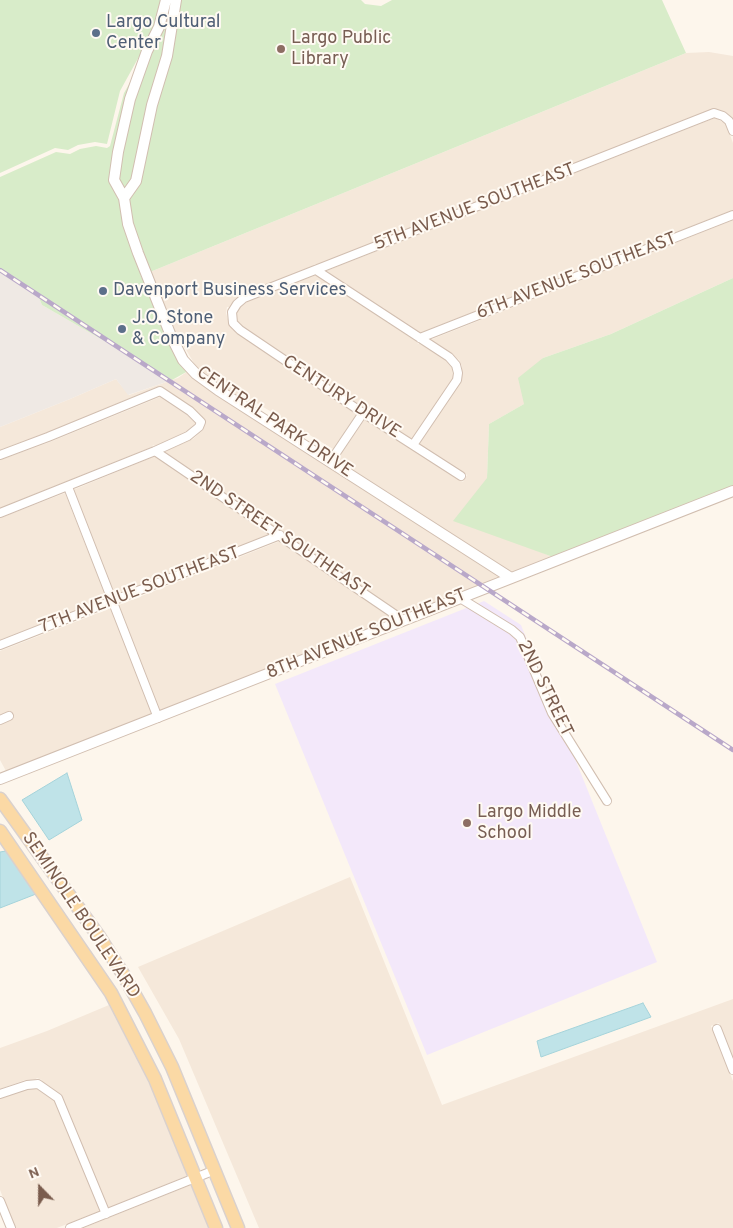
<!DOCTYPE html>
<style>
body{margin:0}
#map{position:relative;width:733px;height:1228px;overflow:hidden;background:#fdf6ec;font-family:Overpass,sans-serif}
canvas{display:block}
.north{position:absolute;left:15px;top:1163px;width:50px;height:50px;-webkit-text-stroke:4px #fffaf3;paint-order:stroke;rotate:338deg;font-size:14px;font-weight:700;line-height:20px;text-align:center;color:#7a5c4d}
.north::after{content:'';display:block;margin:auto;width:18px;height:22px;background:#7a5c4d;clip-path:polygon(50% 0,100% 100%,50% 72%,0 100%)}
</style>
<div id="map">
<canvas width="733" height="1228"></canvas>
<div class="north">N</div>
</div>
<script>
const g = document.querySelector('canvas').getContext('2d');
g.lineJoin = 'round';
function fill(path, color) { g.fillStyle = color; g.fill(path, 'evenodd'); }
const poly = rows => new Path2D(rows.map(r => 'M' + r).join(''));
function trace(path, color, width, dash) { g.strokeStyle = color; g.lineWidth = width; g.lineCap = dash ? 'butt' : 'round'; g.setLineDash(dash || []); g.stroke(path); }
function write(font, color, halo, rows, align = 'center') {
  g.font = font + ' Overpass,sans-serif'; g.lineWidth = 4; g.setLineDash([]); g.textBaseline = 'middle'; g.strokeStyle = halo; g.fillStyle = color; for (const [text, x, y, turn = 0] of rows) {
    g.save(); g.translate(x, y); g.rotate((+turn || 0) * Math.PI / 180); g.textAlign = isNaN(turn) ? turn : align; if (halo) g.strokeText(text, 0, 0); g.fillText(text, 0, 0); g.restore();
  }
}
fill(poly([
 [709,52,733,56,733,120,727,113,721,110,712,109,317,265,315,264,313,266,243,294,234,300,229,307,227,307,226,313,230,326,237,333,357,414,333,449,255,402,249,405,198,370,171,324,150,272,686,53],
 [715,118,726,124,733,143,733,210,420,333,326,271],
 [733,220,733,278,611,334,543,358,524,404,489,424,487,478,538,551,553,557,511,573,336,461,365,419,463,482,467,475,419,444,460,383,462,375,462,366,459,360,430,340],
 [316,275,417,342,418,344,420,344,446,360,452,367,453,378,412,439,242,327,237,321,236,313,240,307,247,302],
 [188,371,331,468,501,577,460,593,458,592,457,594,403,615,283,532,282,530,280,530,164,452,193,439,202,431,205,424,203,418,192,407,161,387,157,387,46,433,0,450,0,427,70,399,116,379,129,395,178,378],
 [160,397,187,415,196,424,185,432,155,446,153,445,152,447,0,508,0,460,50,442],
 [155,456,270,534,115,596,73,490],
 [65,493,107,599,0,640,0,518],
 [280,541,394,618,160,712,119,605],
 [111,608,153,715,6,771,0,760,0,651],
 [350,877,442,1105,733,999,733,1058,719,1023,711,1026,733,1081,733,1228,259,1228,179,1039,138,967],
 [109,1005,166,1117,189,1175,108,1208,62,1097,42,1082,42,1080,37,1078,35,1080,25,1080,0,1089,0,1048,47,1031],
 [28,1089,37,1089,55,1101,100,1211,57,1228,15,1228,0,1190,0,1099],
 [193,1184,211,1228,83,1228]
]), '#f5e8da');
fill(poly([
 [0,268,37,293,42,305,172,380,128,395,116,379,70,399,0,427]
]), '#efe9e4');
fill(poly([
 [484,601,521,625,657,962,427,1055,275,684]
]), '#f3e8fa');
fill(poly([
 [0,0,163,0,152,33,120,91,107,144,95,142,78,145,68,150,55,148,0,173],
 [170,0,172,0,163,55,136,158,132,179,124,190,119,179,122,153,134,100],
 [181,0,361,0,365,4,381,6,392,0,662,0,686,53,150,272,132,223,129,201,144,160],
 [132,79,114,151,118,199,120,201,141,276,188,371,172,380,42,305,37,293,0,268,0,177,56,152,70,154,80,149,96,146,107,148,110,146,124,93],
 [733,278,733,486,553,557,453,521,487,478,489,424,524,404,518,378,543,358,611,334]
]), '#d8ecc9');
const water = poly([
 [67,773,82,820,49,840,22,800,67,773],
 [6,851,36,894,0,908,0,852,6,851],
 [643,1003,651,1017,541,1057,537,1041,643,1003]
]);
fill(water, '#bfe3e8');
trace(water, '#a5d3da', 1);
const minor = poly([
 [316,270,449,357,456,365,458,373,457,380,413,445],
 [420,338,733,215],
 [155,451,403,620],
 [0,455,48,437,160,391,190,411,201,422,199,427,188,436,155,451,0,513],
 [330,462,363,413],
 [461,476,363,413,240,330,233,323,232,312,237,304,244,298,714,113,723,116,729,121,733,131],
 [68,487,158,718],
 [460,598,512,630,520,637,552,713,607,801],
 [0,645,280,535],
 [0,720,9,716],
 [717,1029,733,1070],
 [0,1094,27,1085,38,1084,58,1098,106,1214],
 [0,1201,11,1228],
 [70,1228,215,1170]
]);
const tertiary = poly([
 [166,0,159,27,147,51,130,99,118,152,114,180,124,198,128,224,138,253,171,336,183,360,196,374,218,390,511,578],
 [124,198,136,181,152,105,167,56,176,0],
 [0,779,733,491]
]);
const primary = poly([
 [0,799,100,938,123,974,145,1013,172,1067,238,1228],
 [0,831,111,993,155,1079,216,1228]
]);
trace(minor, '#d1beb0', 10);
trace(tertiary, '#d1beb0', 12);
trace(primary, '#dad1cd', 15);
trace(minor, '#fff', 8);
trace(tertiary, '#fff', 10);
trace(primary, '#fbd9a5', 12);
const rail = poly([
 [0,270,733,750]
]);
trace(rail, '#b9a8c9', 4.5);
trace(rail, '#fffaf3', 2.5, [8]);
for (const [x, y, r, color] of [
 [96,33,5,"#5c6f8a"],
 [281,49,5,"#8d6e63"],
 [103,291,5,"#5c6f8a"],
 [122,329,5,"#5c6f8a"],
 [467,823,5,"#8d6e63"]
]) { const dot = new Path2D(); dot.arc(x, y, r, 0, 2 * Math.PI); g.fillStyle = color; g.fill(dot); trace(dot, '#fffaf3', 2); }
write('18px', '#4e5e75', '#fffaf3', [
 ["Largo Cultural",106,23],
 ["Center",106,44],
 ["Davenport Business Services",113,291],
 ["J.O. Stone",132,319],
 ["& Company",132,340]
], 'left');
write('18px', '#785e54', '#fffaf3', [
 ["Largo Public",291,39],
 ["Library",291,60],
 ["Largo Middle",477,813],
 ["School",477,834]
], 'left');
write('18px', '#7a5c4d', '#fffaf3', [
 ["5TH AVENUE SOUTHEAST",475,208,-21],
 ["6TH AVENUE SOUTHEAST",577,277,-21],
 ["CENTURY DRIVE",341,398,33],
 ["CENTRAL PARK DRIVE",274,423,34],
 ["2ND STREET SOUTHEAST",279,535,34],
 ["7TH AVENUE SOUTHEAST",140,591,-21],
 ["8TH AVENUE SOUTHEAST",367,635,-22],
 ["2ND STREET",544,689,64],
 ["SEMINOLE BOULEVARD",80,916,56]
]);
</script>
